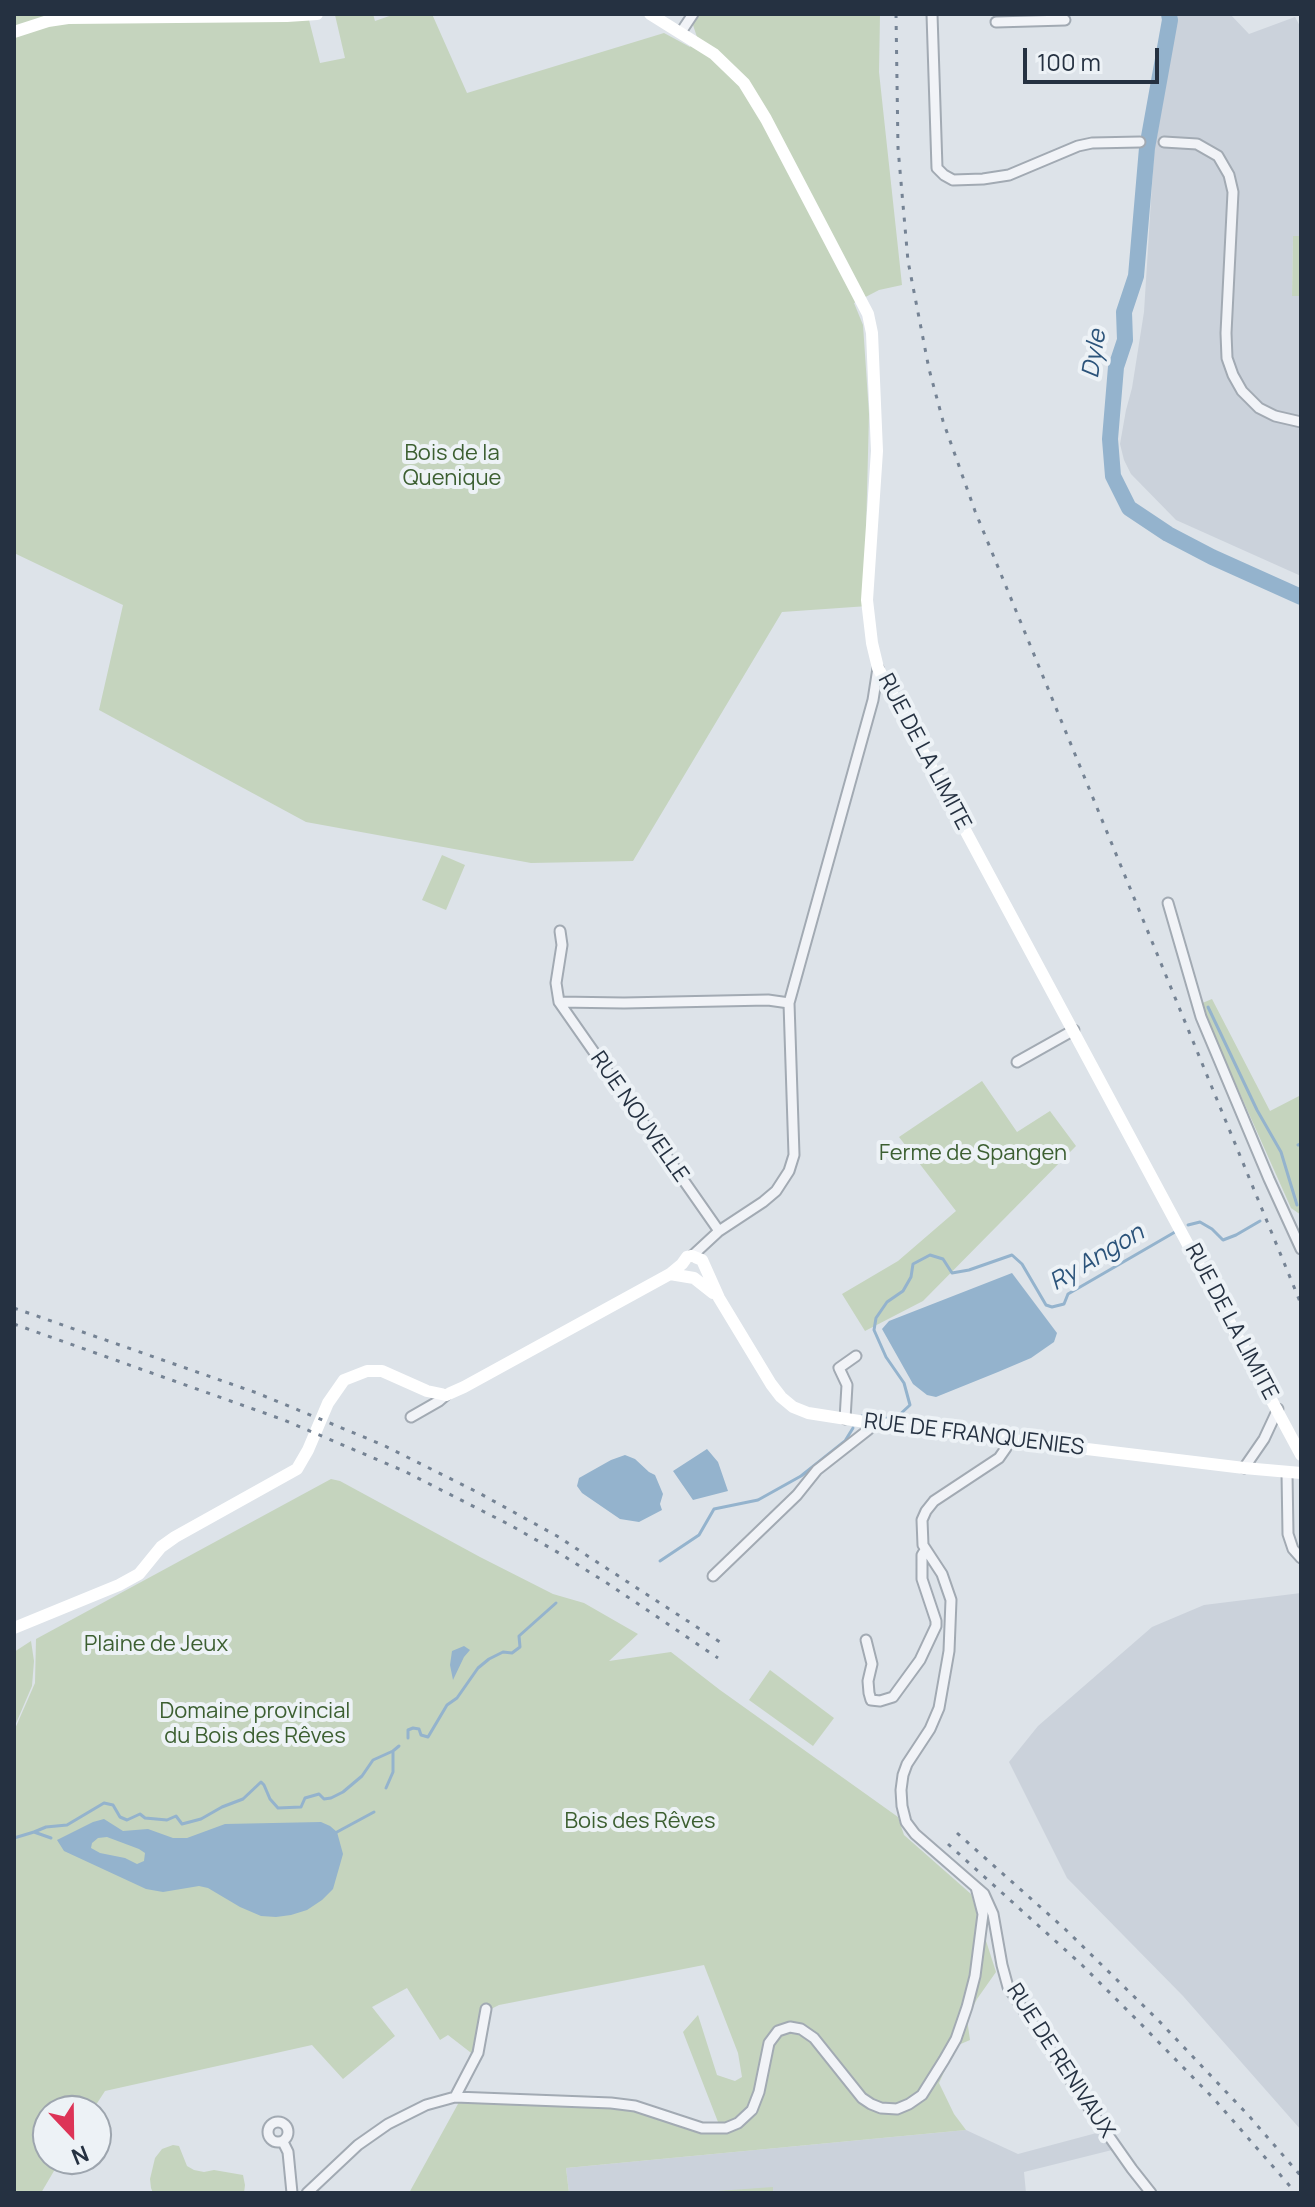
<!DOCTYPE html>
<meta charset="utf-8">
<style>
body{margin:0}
#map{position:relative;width:1315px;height:2207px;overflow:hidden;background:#dde3e9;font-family:Manrope,sans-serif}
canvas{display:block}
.frame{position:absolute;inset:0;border:16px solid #253141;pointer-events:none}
.north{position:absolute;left:32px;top:2095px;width:80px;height:80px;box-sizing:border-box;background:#edf2f6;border:2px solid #9da5ae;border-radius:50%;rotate:158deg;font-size:22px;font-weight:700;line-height:32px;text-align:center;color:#253141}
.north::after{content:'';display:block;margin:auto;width:28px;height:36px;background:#dd3457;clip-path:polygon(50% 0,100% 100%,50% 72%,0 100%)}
.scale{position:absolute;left:1023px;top:48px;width:136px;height:36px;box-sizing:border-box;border:4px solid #253141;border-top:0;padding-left:10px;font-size:24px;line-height:28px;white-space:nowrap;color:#253141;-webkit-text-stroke:6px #edf2f6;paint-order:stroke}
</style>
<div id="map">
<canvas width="1315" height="2207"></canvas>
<div class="frame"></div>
<div class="north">N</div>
<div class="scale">100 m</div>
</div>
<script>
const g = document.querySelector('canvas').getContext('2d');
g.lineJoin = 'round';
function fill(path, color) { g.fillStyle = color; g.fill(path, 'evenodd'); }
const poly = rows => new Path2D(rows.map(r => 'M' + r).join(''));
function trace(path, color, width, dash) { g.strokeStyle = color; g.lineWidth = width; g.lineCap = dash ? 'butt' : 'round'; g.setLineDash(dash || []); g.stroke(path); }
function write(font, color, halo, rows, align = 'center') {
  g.font = font + ' Manrope,sans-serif'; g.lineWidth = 8; g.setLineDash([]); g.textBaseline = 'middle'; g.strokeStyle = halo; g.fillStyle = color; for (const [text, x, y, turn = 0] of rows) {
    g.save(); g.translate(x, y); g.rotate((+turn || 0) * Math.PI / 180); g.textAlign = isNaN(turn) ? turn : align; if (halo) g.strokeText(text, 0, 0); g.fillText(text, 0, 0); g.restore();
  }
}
fill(poly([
 [1178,14,1206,16,1207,14,1230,14,1249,34,1295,17,1301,28,1301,236,1293,236,1292,295,1301,296,1301,576,1176,520,1131,474,1124,460,1120,444,1126,410,1132,388,1144,312,1154,152],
 [1301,1593,1301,2130,1183,1996,1067,1878,1009,1762,1038,1726,1152,1627,1204,1605],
 [966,2130,1018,2154,1104,2131,1116,2149,1024,2172,1026,2193,569,2193,566,2168]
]), '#cbd2db');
fill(poly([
 [14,14,289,14,309,20,320,63,345,58,335,15,373,14,375,21,395,14,432,14,467,93,664,33,690,47,697,37,693,25,695,14,880,14,879,72,902,285,879,290,854,303,863,325,869,414,866,532,868,606,782,612,633,861,531,863,306,822,99,710,123,605,14,553],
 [1293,236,1301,236,1301,296,1292,296],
 [442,855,465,865,446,910,422,900],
 [1212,999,1270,1111,1301,1095,1301,1215,1291,1208,1200,1004],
 [982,1081,1017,1132,1050,1111,1076,1146,923,1301,865,1331,842,1294,898,1261,956,1211,899,1137],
 [331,1479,340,1481,480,1557,553,1594,584,1603,638,1634,609,1661,671,1652,720,1690,898,1817,904,1835,971,1894,996,1972,977,1999,967,2019,970,2040,956,2046,939,2083,954,2114,966,2130,566,2168,569,2193,409,2193,464,2093,590,2096,632,2100,691,2122,718,2122,683,2032,698,2015,717,2075,735,2081,742,2077,738,2053,704,1965,499,2005,489,2010,479,2059,448,2035,440,2040,407,1988,372,2007,395,2036,343,2079,312,2045,105,2091,92,2111,48,2111,48,2159,61,2159,41,2193,14,2193,14,1731,35,1683,36,1639],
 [31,1641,34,1661,32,1686,14,1728,14,1652],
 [770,1670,834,1718,813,1746,749,1700],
 [173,2145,179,2146,187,2166,194,2170,204,2172,214,2170,243,2175,245,2185,244,2193,153,2193,151,2188,150,2179,155,2158,162,2149],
 [773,2187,773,2193,690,2193]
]), '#c5d4be');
fill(poly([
 [1012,1273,1057,1333,1054,1342,1031,1358,998,1372,936,1397,927,1395,913,1384,882,1329,889,1321],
 [707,1449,718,1462,728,1491,693,1500,673,1471],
 [625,1455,635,1459,649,1472,655,1475,663,1494,660,1504,662,1510,639,1522,620,1519,582,1493,577,1486,579,1478,611,1460],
 [464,1646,470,1650,464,1657,453,1680,450,1665,452,1651],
 [104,1819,123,1831,148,1829,173,1838,187,1838,225,1824,321,1822,330,1826,337,1832,343,1854,333,1889,322,1900,307,1910,291,1915,276,1917,261,1916,240,1907,208,1888,199,1886,163,1892,146,1889,64,1851,57,1840,93,1822],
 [107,1837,139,1849,145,1853,144,1861,137,1864,125,1858,100,1853,91,1848,92,1843,98,1838]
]), '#94b3cd');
trace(poly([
 [1208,1007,1257,1110,1281,1152,1297,1205],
 [1298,1145,1301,1144],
 [1188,1225,1200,1222,1212,1229,1223,1240,1236,1235,1260,1221],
 [862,1416,895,1419,910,1405,904,1383,886,1357,874,1330,876,1318,887,1302,903,1291,911,1277,913,1264,930,1255,943,1259,952,1273,969,1270,1012,1255,1022,1264,1046,1305,1052,1307,1064,1304,1068,1294,1175,1232],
 [660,1561,699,1535,714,1509,758,1500,801,1476,845,1441,853,1428],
 [408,1738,408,1730,413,1728,419,1729,421,1735,428,1737,447,1705,457,1698,478,1668,489,1659,503,1652,512,1653,520,1647,519,1636,556,1603],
 [386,1788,393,1772,393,1751,399,1746],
 [34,1832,46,1827,67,1825,104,1803,113,1805,120,1817,127,1820,140,1814,145,1818,167,1820,176,1816,182,1824,201,1819,222,1807,243,1799,261,1782,264,1785,270,1799,278,1808,301,1807,305,1798,319,1794,324,1799,331,1798,343,1792,362,1776,373,1760,393,1751],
 [337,1832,374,1812],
 [14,1838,34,1832,51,1838]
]), '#94b3cd', 3);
trace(poly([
 [1169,14,1170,20,1147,148,1136,276,1124,312,1125,340,1116,367,1110,439,1113,476,1129,508,1168,534,1212,557,1301,597]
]), '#94b3cd', 16);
const street = poly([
 [932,14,937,168,944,175,953,180,983,179,1009,175,1078,146,1092,143,1140,142],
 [996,22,1065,20],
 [681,32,693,14],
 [1164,142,1197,144,1218,156,1229,175,1233,192,1226,333,1227,358,1233,375,1242,391,1259,408,1275,416,1301,422],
 [1168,903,1201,1017,1269,1179,1301,1249],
 [560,931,562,945,556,983,559,1002,719,1231],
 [559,1002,624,1003,768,1000,789,1003],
 [1017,1062,1074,1030],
 [692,1256,719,1231,763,1202,776,1191,789,1171,794,1155,789,1003,873,700,878,668],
 [411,1417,439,1401,446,1395],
 [845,1419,847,1385,839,1368,856,1356],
 [1007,1439,1006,1448,999,1458,934,1501,926,1511,922,1520,923,1545,942,1574,951,1600,949,1651,939,1708,930,1729,907,1764,903,1775,901,1790,902,1806,906,1822,915,1834,984,1894,993,1914,1002,1965,1008,1987,1087,2105,1132,2169,1151,2193],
 [1244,1468,1264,1439,1278,1409],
 [1287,1473,1288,1534,1293,1549,1301,1558],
 [713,1576,797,1495,817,1470,868,1430,872,1423],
 [866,1640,872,1664,868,1681,869,1693,871,1700,880,1701,893,1697,920,1660,936,1626,936,1621,922,1579,922,1555,925,1550],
 [455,2097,478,2053,486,2009],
 '268 2132a10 10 0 1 1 20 0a10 10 0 1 1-20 0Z',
 [283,2142,288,2152,292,2193],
 [307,2193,358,2145,388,2124,426,2105,455,2097,611,2103,635,2106,702,2128,726,2128,738,2123,752,2110,759,2092,769,2043,778,2031,790,2027,801,2029,814,2038,862,2098,871,2104,881,2108,897,2109,909,2104,922,2095,944,2060,956,2039,967,2007,975,1976,983,1914,976,1887]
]);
trace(street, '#a2aab3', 13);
trace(street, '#f1f3f7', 9);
trace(poly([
 [650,14,714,54,744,83,766,119,868,314,872,333,877,451,867,600,872,643,878,668,1301,1455],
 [14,32,48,21,68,18,287,16,317,14],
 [670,1274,694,1278,713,1293],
 [14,1628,119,1585,139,1574,161,1547,175,1537,297,1469,308,1450,328,1403,344,1380,367,1371,382,1371,427,1391,446,1395,464,1387,670,1274,682,1264,687,1257,692,1256,702,1260,719,1298,771,1384,781,1397,793,1407,808,1413,872,1423,1244,1468,1301,1473]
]), '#fff', 12);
trace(poly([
 [896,14,898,148,908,261,929,369,943,421,975,511,1301,1304],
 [14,1308,257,1393,383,1445,479,1493,557,1536,726,1646],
 [14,1324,284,1420,404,1471,510,1525,559,1553,610,1585,718,1658],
 [957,1833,1065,1929,1159,2021,1249,2116,1301,2176],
 [948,1844,1082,1965,1139,2022,1215,2100,1296,2193]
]), '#758394', 3, [4, 8]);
write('22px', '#3c5f31', '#edf2f6', [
 ["Bois de la",452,454],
 ["Quenique",452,479],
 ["Ferme de Spangen",973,1154],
 ["Plaine de Jeux",156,1645],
 ["Domaine provincial",255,1712],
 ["du Bois des Rêves",255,1737],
 ["Bois des Rêves",640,1822]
]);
write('22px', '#253141', '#edf2f6', [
 ["RUE DE LA LIMITE",924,752,62],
 ["RUE NOUVELLE",639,1117,55],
 ["RUE DE LA LIMITE",1231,1322,62],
 ["RUE DE FRANQUENIES",974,1435,7],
 ["RUE DE RENIVAUX",1060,2061,57]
]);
write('italic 24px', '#2b537a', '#edf2f6', [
 ["Dyle",1095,354,-81],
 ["Ry Angon",1097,1258,-31]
]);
</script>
